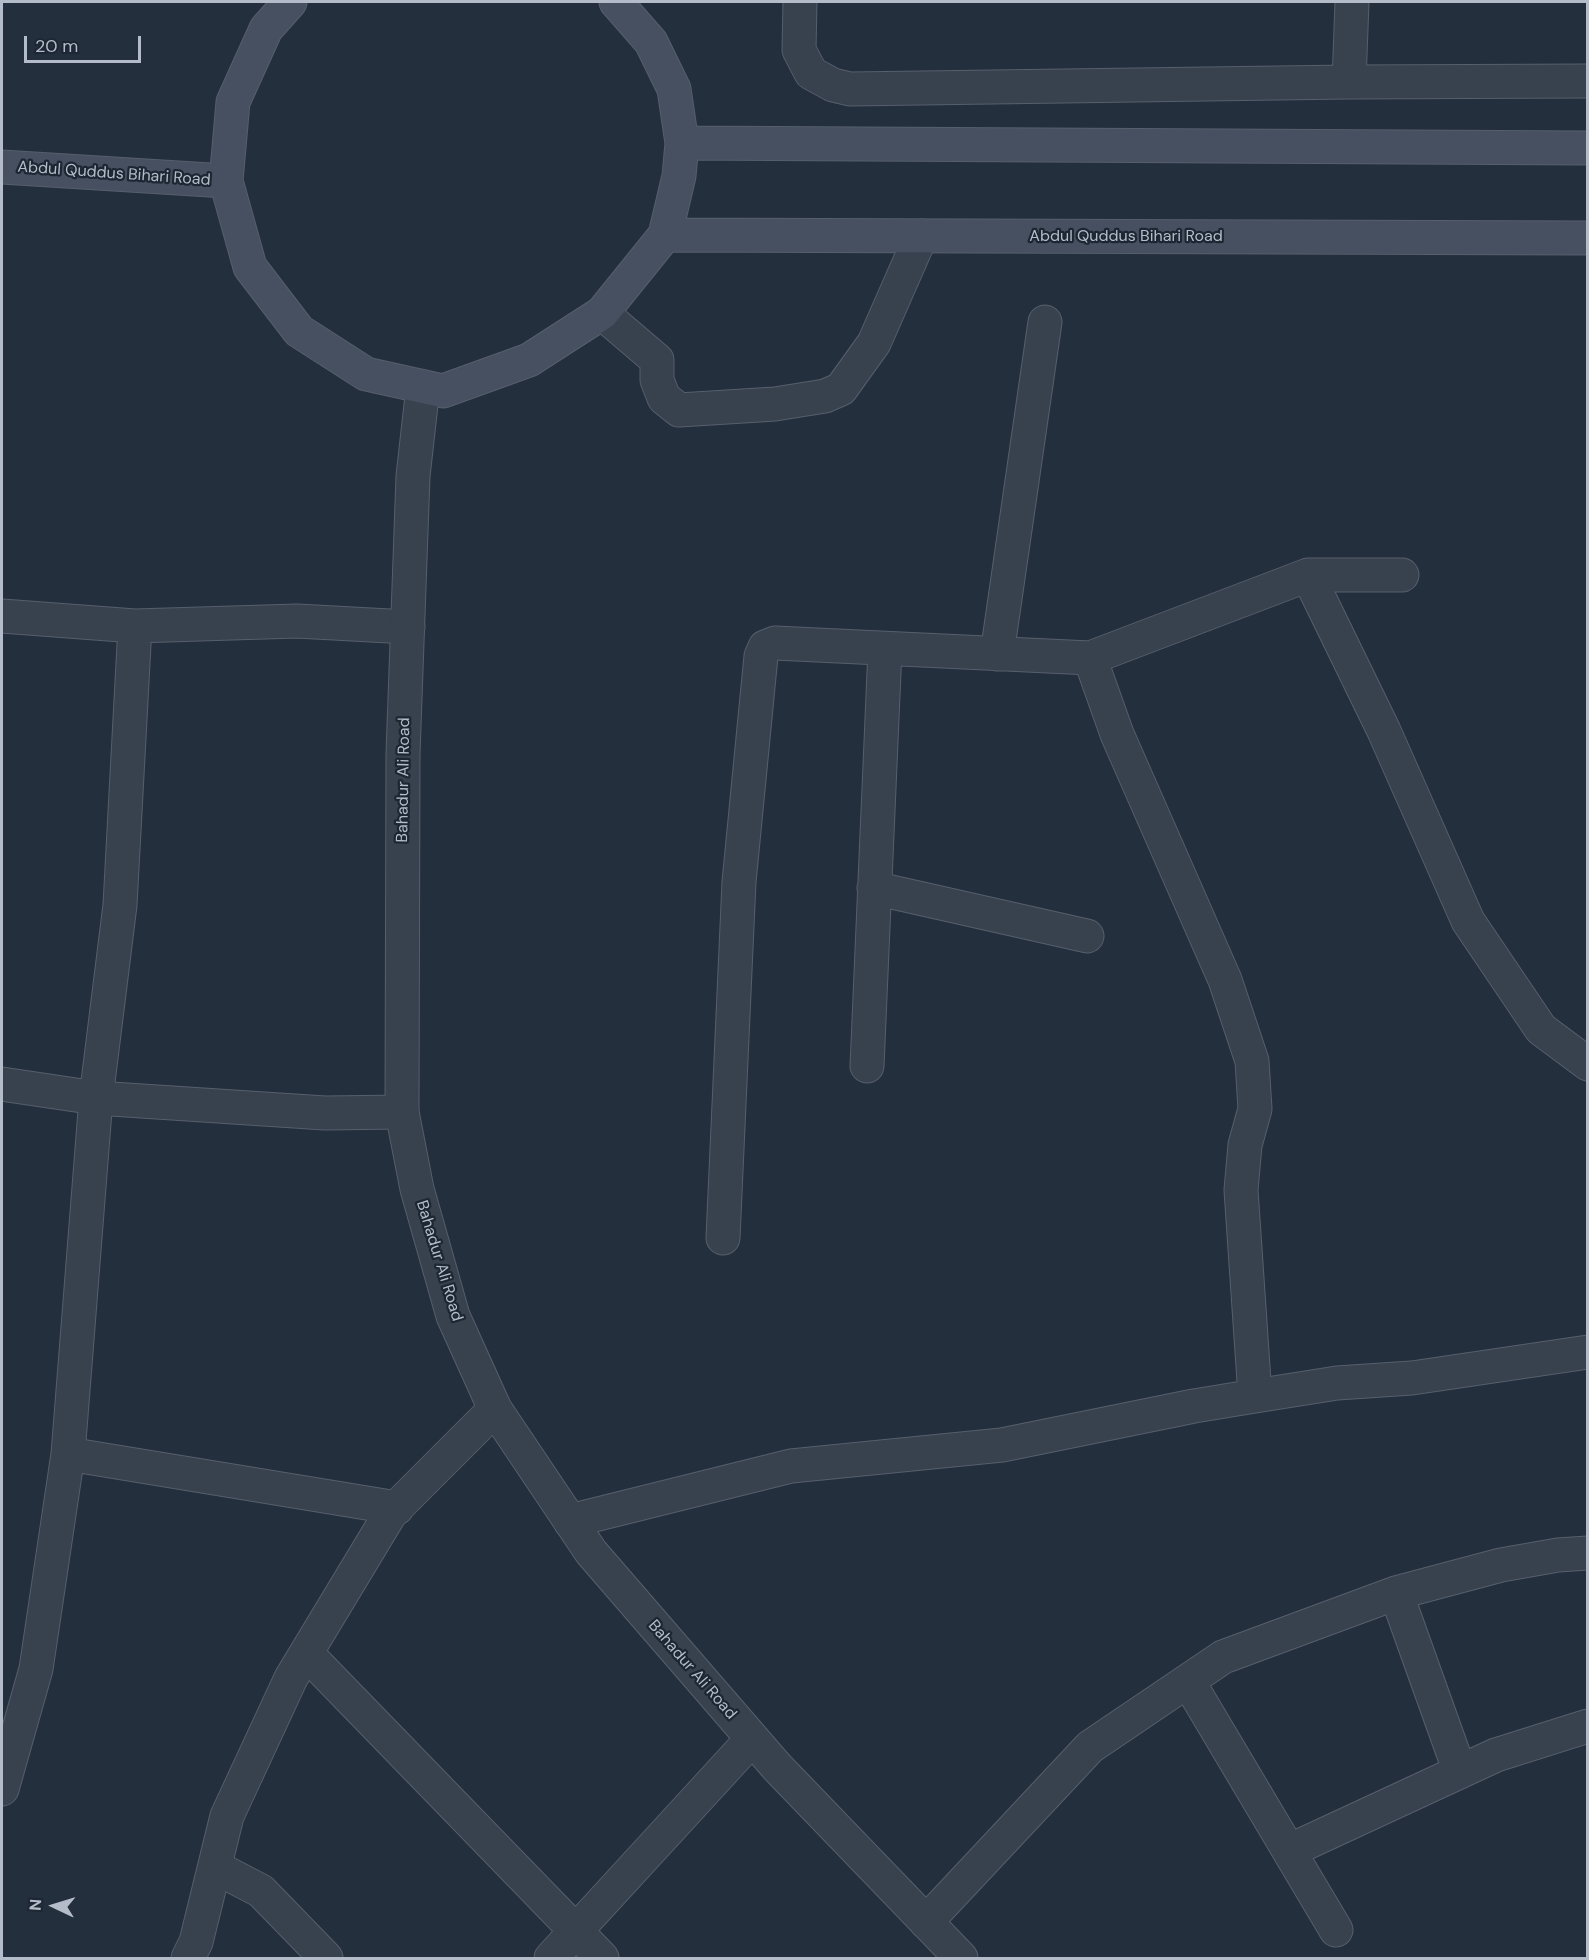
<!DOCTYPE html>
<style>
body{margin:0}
#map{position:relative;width:1589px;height:1960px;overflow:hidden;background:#242f3e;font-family:"DM Sans",sans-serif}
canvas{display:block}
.frame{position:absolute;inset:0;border:3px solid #b4bcc9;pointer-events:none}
.north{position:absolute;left:24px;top:1876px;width:60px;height:60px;-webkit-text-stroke:4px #1d2633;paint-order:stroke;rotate:274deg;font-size:16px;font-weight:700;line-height:24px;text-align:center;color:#b4bcc9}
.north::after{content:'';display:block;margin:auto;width:21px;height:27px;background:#b4bcc9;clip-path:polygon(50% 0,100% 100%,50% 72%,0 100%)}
.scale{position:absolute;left:24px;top:36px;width:117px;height:27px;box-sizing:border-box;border:3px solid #b4bcc9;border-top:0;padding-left:8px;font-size:18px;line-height:21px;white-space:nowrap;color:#b4bcc9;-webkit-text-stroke:4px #1d2633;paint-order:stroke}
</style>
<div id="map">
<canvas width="1589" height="1960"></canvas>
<div class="frame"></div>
<div class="north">N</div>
<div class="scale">20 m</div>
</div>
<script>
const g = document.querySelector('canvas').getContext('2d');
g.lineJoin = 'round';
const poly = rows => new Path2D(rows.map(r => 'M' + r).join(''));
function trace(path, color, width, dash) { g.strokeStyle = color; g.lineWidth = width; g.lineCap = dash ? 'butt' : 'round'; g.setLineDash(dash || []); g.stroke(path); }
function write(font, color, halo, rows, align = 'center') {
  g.font = font + ' "DM Sans",sans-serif'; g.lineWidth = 4.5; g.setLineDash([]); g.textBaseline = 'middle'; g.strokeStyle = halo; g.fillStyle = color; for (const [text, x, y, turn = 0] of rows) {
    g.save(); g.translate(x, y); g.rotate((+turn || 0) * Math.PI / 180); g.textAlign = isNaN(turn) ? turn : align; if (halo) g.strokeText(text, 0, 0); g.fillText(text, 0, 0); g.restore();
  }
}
const minor = poly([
 [800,2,799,50,811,73,833,85,850,89,1349,82,1588,81],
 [1349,82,1352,2],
 [602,313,657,360,657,380,664,398,679,410,775,404,825,396,841,389,874,343,921,236],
 [1308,575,1384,731,1468,921,1541,1029,1588,1064],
 [2,616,135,626,297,621,408,627],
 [997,654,1045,322],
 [1090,658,1117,734,1225,980,1252,1061,1255,1109,1245,1145,1241,1190,1255,1396],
 [874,888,1087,936],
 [867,1066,885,649],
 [2,1084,96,1098,325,1113,402,1112],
 [723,1238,739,882,761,656,765,647,775,643,1090,658,1308,575,1402,575],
 [68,1454,397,1508],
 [570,1521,791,1466,1002,1445,1194,1406,1255,1396,1337,1383,1412,1378,1588,1352],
 [1396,1593,1460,1772],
 [306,1653,602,1958],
 [1188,1681,1336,1930],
 [2,1789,36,1669,68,1454,96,1098,120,905,135,626],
 [1289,1851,1496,1755,1588,1726],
 [215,1867,261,1891,326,1958],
 [926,1922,1090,1747,1223,1657,1396,1593,1501,1565,1558,1555,1588,1553],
 [188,1958,196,1942,227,1816,291,1678,390,1514,495,1409],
 [551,1958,752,1739]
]);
const tertiary = poly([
 [423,387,413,476,403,754,402,1112,417,1189,453,1316,495,1409,591,1552,777,1767,961,1958]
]);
const secondary = poly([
 [290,2,266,29,233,102,226,181,250,267,299,331,366,374,443,391,529,360,602,313,665,235,679,176,682,143,674,89,651,42,616,2],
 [682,143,1588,148],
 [2,167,226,181],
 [665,235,1588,238]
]);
trace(minor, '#565f6c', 35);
trace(tertiary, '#565f6c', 35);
trace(secondary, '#565f6c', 35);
trace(minor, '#38414e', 33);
trace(tertiary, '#38414e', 33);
trace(secondary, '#465061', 33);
write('16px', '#b4bcc9', '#1d2633', [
 ["Abdul Quddus Bihari Road",114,174,4],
 ["Abdul Quddus Bihari Road",1126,237],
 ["Bahadur Ali Road",404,780,-89],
 ["Bahadur Ali Road",439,1261,73],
 ["Bahadur Ali Road",692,1670,49]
]);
</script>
